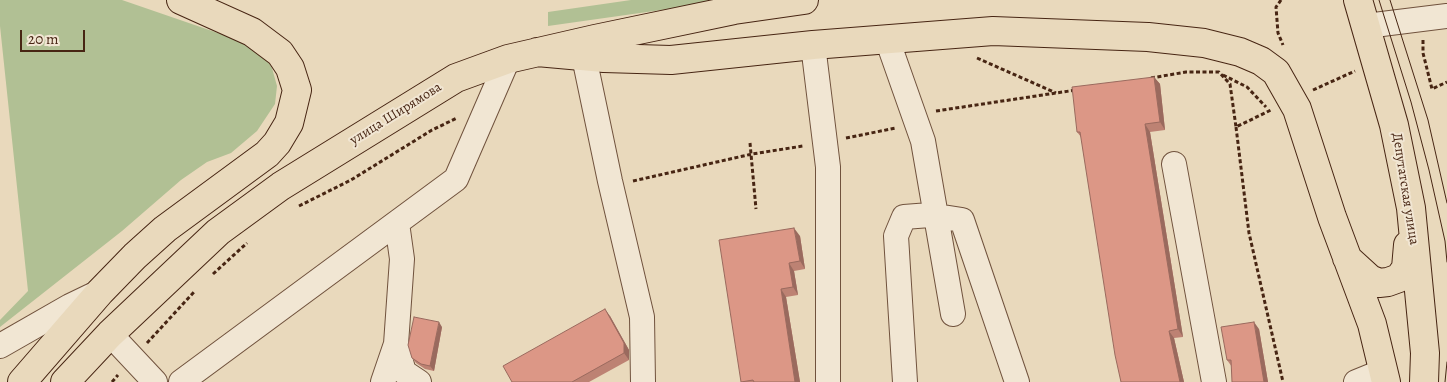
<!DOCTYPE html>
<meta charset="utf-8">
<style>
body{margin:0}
#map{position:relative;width:1447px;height:382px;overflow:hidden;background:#e9d9bc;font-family:Alegreya,serif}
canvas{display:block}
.scale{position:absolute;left:20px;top:30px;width:65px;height:22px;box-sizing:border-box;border:2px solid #472513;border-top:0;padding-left:6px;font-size:15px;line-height:18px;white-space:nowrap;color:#472513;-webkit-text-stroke:4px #f1e6d3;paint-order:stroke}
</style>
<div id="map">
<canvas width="1447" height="382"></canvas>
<div class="scale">20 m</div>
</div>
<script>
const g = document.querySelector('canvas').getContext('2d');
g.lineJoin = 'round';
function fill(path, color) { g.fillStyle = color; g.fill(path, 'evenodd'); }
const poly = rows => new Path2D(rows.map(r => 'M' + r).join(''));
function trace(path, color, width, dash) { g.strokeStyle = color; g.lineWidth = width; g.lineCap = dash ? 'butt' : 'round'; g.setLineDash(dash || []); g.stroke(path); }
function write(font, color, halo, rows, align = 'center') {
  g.font = font + ' Alegreya,serif'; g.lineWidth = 4; g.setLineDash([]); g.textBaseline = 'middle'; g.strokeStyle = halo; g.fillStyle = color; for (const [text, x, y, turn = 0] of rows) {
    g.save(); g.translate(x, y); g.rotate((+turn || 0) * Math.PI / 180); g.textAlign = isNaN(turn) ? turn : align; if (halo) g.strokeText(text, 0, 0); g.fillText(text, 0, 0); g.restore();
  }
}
fill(poly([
 [0,0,122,0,247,43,264,55,272,68,277,86,275,104,257,131,231,153,207,162,181,180,122,231,0,327,0,320,28,291,0,26],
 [631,0,732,0,548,26,548,12]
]), '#b1c094');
const minor = poly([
 [1366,26,1447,16],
 [887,39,923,141,953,314],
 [813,45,828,167,828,382],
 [584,57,610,181,642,317,643,382],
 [1174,164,1214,382],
 [110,334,155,382],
 [396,344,404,372,419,382],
 [0,346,70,306,97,293],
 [181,382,456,179,508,59],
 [383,382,396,344,402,259,397,223],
 [905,382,896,236,904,217,930,215,962,220,1017,382],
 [1356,382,1383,371]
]);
const major = poly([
 [1358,0,1394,125,1411,208,1425,353,1424,382],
 [537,52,604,58,671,60,813,45,993,31,1148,37,1204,43,1240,52,1261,61,1276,72,1297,109,1332,217,1372,324,1386,382],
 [1347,258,1370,279,1379,283,1388,282,1399,278,1406,268,1408,245],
 [22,382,100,292,135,256,165,229,267,154,277,143,289,123,297,90,290,68,280,53,252,32,181,0],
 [65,382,110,334,218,232,281,186,456,78,508,59,595,39,734,10,804,0]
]);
trace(minor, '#70523d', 26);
trace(major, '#472513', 30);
trace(poly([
 [1281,0,1276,7,1278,33,1283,45],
 [1423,40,1423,53,1432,89,1447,82],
 [977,58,1056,93],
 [1223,75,1247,87,1266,107],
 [1151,78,1186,72,1219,72,1230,84,1236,127,1271,110],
 [1313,90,1355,71],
 [936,111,1076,90],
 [1236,127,1249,233,1283,382],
 [846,138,896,128],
 [750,143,756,209],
 [633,181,752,154,803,146],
 [299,206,351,180,432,130,457,118],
 [213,274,247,243],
 [147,343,194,292],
 [112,382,118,375]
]), '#472513', 3, [4, 2.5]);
trace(minor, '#f1e6d3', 24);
trace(major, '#e9d9bc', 28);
trace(poly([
 [1379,0,1411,102,1429,170,1445,241,1447,262],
 [1390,0,1428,120,1447,203],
 [1445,382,1447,362]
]), '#472513', 1);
fill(poly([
 [1154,77,1160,84,1165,130,1150,132,1183,337,1174,338,1184,382,1121,382,1081,137,1077,132],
 [800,236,805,269,794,271,798,295,786,297,800,382,741,382],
 [610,316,629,350,629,360,589,382,512,382],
 [442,327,434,371,425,369,416,363,412,358],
 [1259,329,1268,382,1232,382,1232,367,1227,360]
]), '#bd8273');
fill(poly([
 [1154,77,1160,84,1165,130,1160,122],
 [1145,124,1150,132,1183,337,1178,329],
 [794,228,800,236,805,269,800,261],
 [789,263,794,271,798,295,793,287],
 [781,289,786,297,800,382,795,382],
 [605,309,610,316,629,350,629,360,624,353],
 [439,322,442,327,434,371,430,366],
 [1254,322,1259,329,1268,382,1264,382],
 [1169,331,1174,338,1184,382,1180,382]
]), '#9a6a5e');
const building = poly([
 [1154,77,1160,122,1145,124,1178,329,1169,331,1180,382,1121,382,1115,355,1080,132,1077,132,1072,87,1154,77],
 [794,228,800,261,789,263,793,287,781,289,795,382,754,382,753,380,741,382,719,240,794,228],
 [605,309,624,343,624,353,572,382,512,382,503,366,605,309],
 [414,317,439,322,430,366,421,364,412,358,408,345,414,317],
 [1254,322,1264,382,1232,382,1231,360,1227,360,1221,327,1254,322]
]);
fill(building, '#dc9786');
trace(building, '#9a6a5e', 1);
write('14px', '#472513', '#f1e6d3', [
 ["улица Ширямова",396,114,-32],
 ["Депутатская улица",1405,189,81]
]);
</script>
